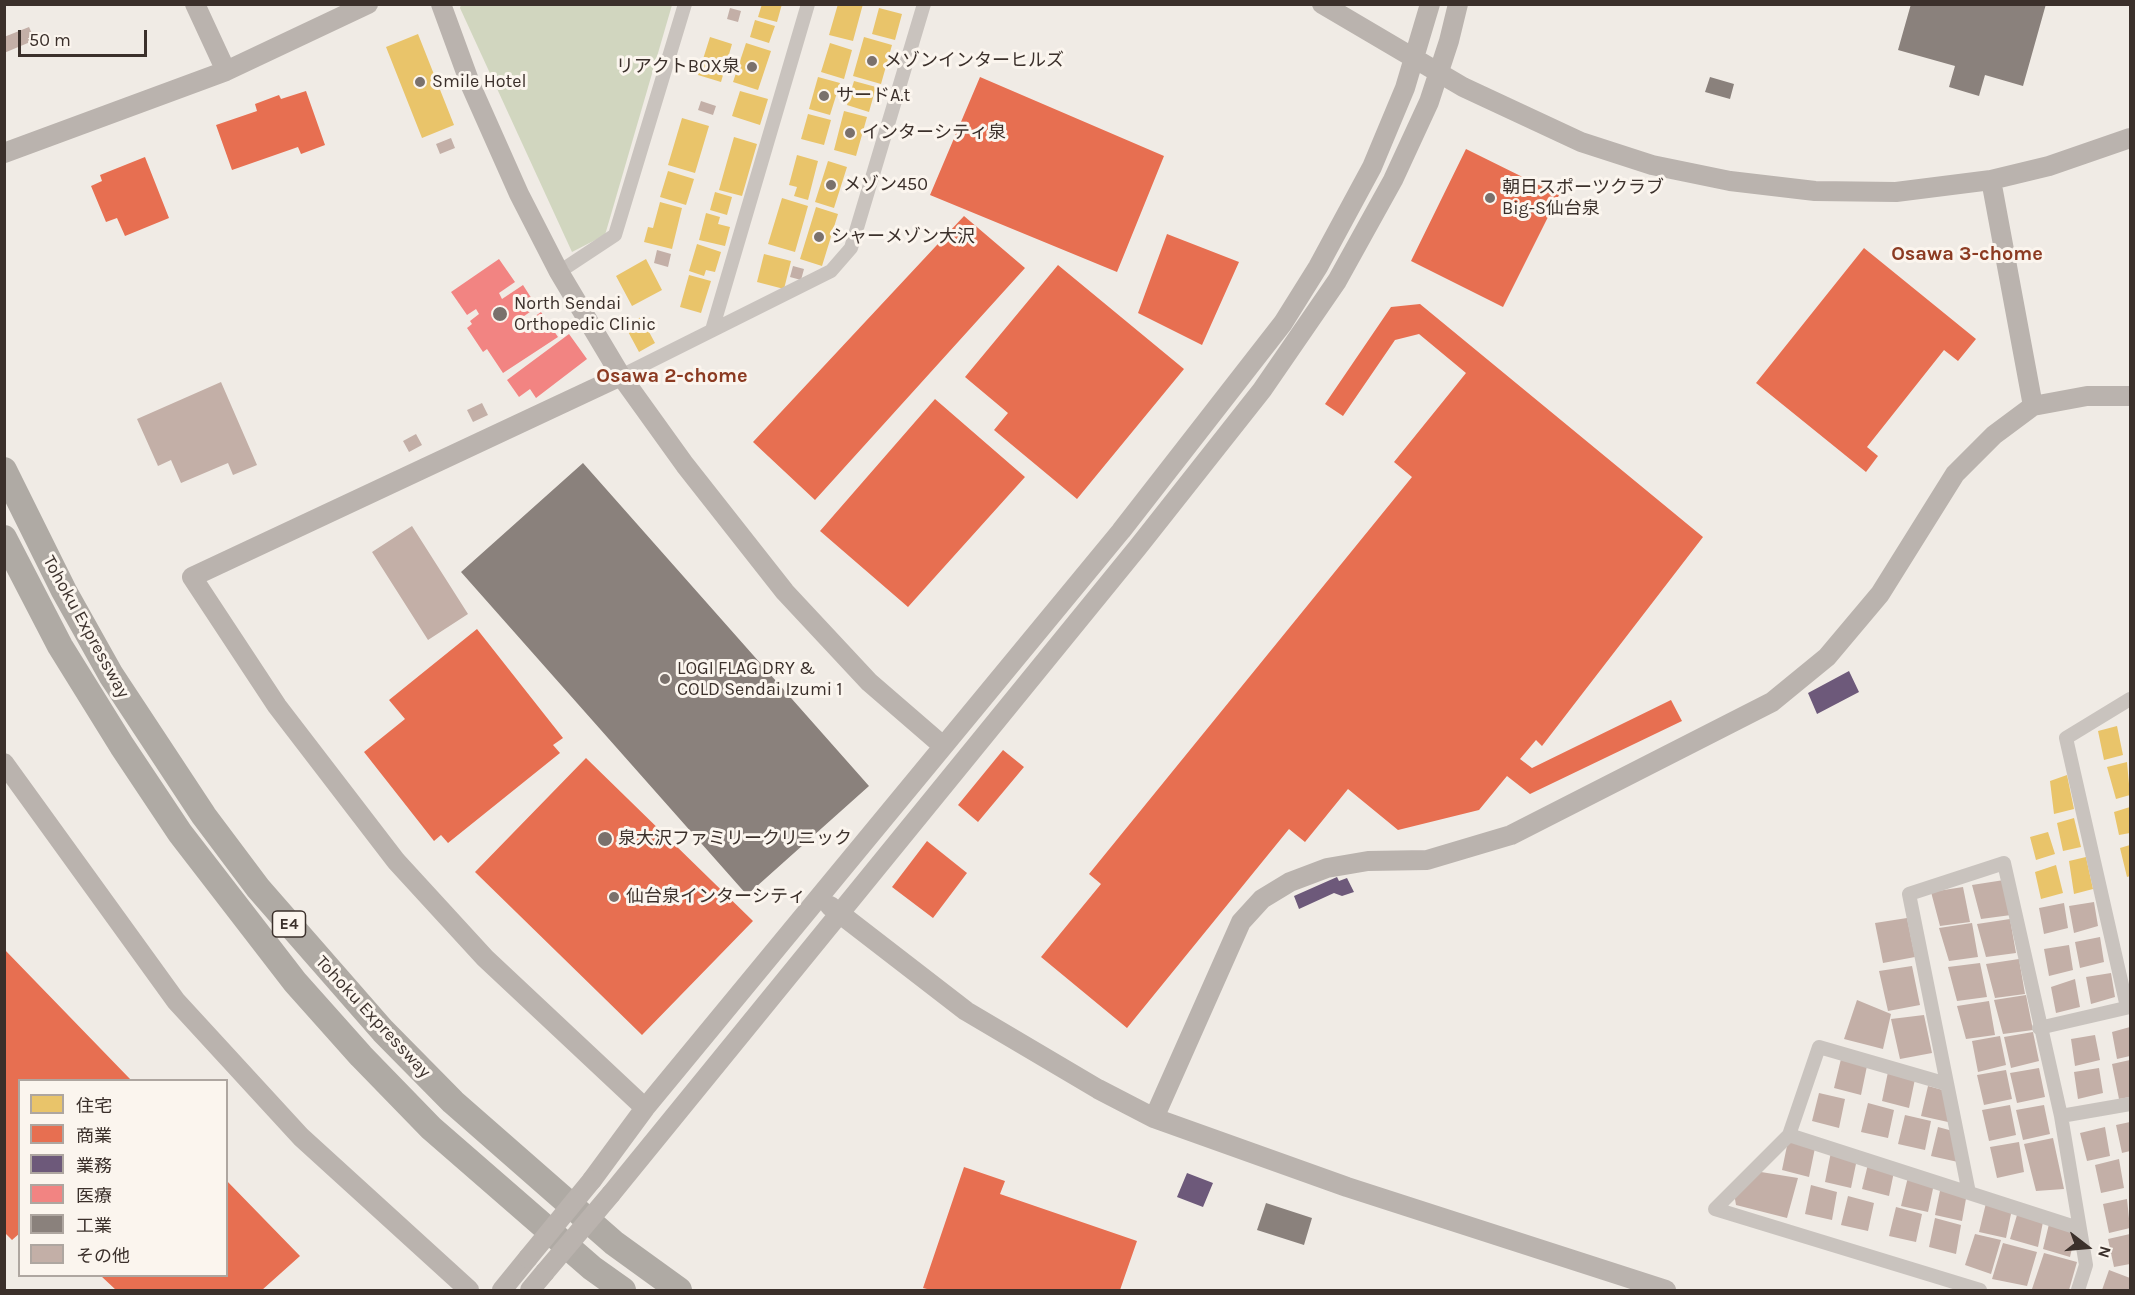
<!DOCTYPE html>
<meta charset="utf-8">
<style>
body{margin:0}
#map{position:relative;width:2135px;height:1295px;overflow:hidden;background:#f0ebe5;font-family:Karla,"Noto Sans JP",sans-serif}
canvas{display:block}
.frame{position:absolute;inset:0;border:6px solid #3b302b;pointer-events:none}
.legend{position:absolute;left:18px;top:1079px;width:210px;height:198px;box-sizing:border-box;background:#fbf5ee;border:2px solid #aea6a0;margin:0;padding:8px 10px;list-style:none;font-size:18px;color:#3b302b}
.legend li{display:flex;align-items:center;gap:12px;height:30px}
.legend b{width:30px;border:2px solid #aea6a0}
.north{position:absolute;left:2057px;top:1217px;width:60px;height:60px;-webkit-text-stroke:4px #fbf5ee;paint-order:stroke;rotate:106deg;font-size:16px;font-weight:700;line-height:24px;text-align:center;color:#3b302b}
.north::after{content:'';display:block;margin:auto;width:21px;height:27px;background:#3b302b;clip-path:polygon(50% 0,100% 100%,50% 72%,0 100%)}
.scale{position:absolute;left:18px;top:30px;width:129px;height:27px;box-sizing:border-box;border:3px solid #3b302b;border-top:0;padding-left:8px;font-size:18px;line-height:21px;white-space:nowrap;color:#3b302b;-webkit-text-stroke:4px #fbf5ee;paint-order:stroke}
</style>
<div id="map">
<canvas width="2135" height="1295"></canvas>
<div class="frame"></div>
<ul class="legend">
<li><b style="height:16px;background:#e9c46a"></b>住宅</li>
<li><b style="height:16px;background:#e76f51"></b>商業</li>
<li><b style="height:16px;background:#6d597a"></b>業務</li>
<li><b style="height:16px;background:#f28482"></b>医療</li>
<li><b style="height:16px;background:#8a817c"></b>工業</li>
<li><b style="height:16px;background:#c3afa7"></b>その他</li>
</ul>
<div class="north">N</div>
<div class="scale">50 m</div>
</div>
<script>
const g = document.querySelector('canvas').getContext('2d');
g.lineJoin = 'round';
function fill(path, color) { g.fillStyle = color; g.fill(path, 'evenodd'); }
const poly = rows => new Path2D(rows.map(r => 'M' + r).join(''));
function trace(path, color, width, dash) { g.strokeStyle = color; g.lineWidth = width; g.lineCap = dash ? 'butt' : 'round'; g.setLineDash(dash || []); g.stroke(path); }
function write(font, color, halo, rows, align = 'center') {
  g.font = font + ' Karla,"Noto Sans JP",sans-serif'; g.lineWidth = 6; g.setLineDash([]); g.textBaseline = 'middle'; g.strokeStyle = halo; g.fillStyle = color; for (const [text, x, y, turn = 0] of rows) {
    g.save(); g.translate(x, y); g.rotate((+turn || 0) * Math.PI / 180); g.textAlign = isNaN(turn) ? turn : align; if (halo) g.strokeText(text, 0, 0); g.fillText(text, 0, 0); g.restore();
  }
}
fill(poly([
 [461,4,672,5,605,235,572,252,460,8]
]), '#d1d6bf');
fill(poly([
 [762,4,782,4,777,22,758,17],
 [838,4,863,4,853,41,829,35],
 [879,8,902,14,895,40,872,34],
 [755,20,775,26,769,43,750,37],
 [418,34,454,125,422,138,386,47],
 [710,37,732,44,721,82,698,75],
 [864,37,892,45,881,84,853,76],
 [746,43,771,51,758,90,733,82],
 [830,43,852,50,844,79,821,72],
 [818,77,840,83,830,115,809,109],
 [854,81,876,87,869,112,847,105],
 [740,91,768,99,760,125,732,116],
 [844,111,867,117,856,156,834,150],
 [808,114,831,120,824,145,801,139],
 [682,118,709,126,695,173,668,165],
 [734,137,757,144,742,196,719,190],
 [797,155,818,161,808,200,794,196,797,187,789,185],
 [828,161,847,167,834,208,815,202],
 [668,171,694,179,686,205,660,197],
 [715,192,732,197,727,215,710,210],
 [782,198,808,206,795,252,768,244],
 [660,202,682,208,672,249,644,242,648,227,653,228],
 [816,207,838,214,822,266,800,259],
 [706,213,720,217,718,224,730,227,725,246,699,240],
 [697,244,721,252,715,272,706,270,704,276,689,271],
 [764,254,791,261,784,289,757,282],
 [646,259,662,290,632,306,616,276],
 [689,275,711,281,701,313,680,307],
 [641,317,655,343,639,352,625,326],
 [2117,726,2123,755,2104,760,2098,731],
 [2127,762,2130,795,2116,799,2107,767],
 [2067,775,2074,809,2054,814,2050,781],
 [2130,807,2130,833,2119,835,2114,812],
 [2074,818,2081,847,2063,851,2057,823],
 [2048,832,2055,854,2036,860,2030,837],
 [2130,845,2130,876,2127,877,2120,848],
 [2086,857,2093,889,2074,894,2069,861],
 [2056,865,2063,893,2041,899,2035,872]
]), '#e9c46a');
fill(poly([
 [980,77,1164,156,1117,272,930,195],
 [306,91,325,145,301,154,298,147,232,170,216,125,257,111,255,104,279,95,281,99],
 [1466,149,1559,195,1503,307,1411,261],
 [145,157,169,218,125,236,117,218,106,222,91,186,102,181,100,175],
 [964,216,1025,268,815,500,753,442],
 [1167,234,1239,262,1202,345,1138,313],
 [1864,248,1976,339,1958,361,1944,350,1867,447,1878,456,1866,472,1756,383],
 [1058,265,1184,369,1077,499,994,430,1008,413,965,377],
 [1420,304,1703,537,1542,746,1536,740,1520,759,1532,768,1671,700,1682,721,1530,794,1507,776,1479,810,1398,830,1348,789,1305,842,1289,829,1127,1028,1041,957,1101,884,1089,874,1412,477,1394,462,1466,373,1419,334,1395,340,1343,416,1325,404,1391,307],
 [935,399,1025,477,908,607,820,531],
 [477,629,563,738,553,745,560,753,448,843,441,835,434,841,364,752,405,719,389,700],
 [1003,750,1024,767,978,822,958,805],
 [586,758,753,921,642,1035,475,872],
 [927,841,967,873,933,918,892,887],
 [4,949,131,1080,20,1080,20,1233,12,1240,4,1232],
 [964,1167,1005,1181,1000,1194,1137,1241,1120,1290,931,1290,923,1288],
 [226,1180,300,1256,262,1290,116,1290,101,1276,226,1276]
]), '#e76f51');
fill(poly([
 [1849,671,1859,692,1817,714,1808,693],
 [1337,877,1339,881,1347,878,1354,892,1342,896,1334,893,1299,909,1294,896],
 [1187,1173,1213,1183,1203,1207,1177,1197]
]), '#6d597a');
fill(poly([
 [499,259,515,282,499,293,502,299,523,285,537,307,517,321,521,326,541,312,558,337,503,373,487,349,483,352,467,328,472,324,470,321,479,314,476,309,467,315,451,292],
 [569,334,587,359,536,398,530,389,519,397,507,380]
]), '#f28482');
fill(poly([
 [1911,4,2046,4,2023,86,1985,75,1979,96,1949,87,1955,66,1898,50],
 [1710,77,1734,84,1730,99,1705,92],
 [583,463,869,786,747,895,461,572],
 [1266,1203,1312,1218,1304,1245,1257,1230]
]), '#8a817c');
fill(poly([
 [730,8,741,11,738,22,727,19],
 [29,27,35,40,4,53,4,37],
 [701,101,716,106,713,115,698,110],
 [451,138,455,148,440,154,436,144],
 [657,250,671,254,668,267,654,263],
 [793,266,804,269,801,280,790,277],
 [221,382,257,465,233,475,228,463,181,483,171,460,158,466,137,419],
 [482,403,488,415,473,422,467,410],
 [416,434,422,445,409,452,403,441],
 [412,526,468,614,428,640,372,552],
 [2004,880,2011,915,1981,919,1972,885],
 [1963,887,1970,922,1940,926,1931,892],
 [2094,902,2098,926,2074,933,2069,906],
 [2064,903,2068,928,2044,934,2039,908],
 [1907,918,1915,957,1883,963,1875,923],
 [2010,919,2016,953,1986,957,1977,924],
 [1972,923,1978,957,1949,961,1939,928],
 [2100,937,2104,962,2080,968,2075,942],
 [2069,945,2073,970,2049,976,2044,949],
 [2019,959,2025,994,1995,998,1986,964],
 [1980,963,1987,997,1957,1001,1948,967],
 [1912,966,1920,1005,1888,1011,1879,971],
 [2111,973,2115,997,2091,1004,2086,977],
 [2075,979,2080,1007,2056,1013,2051,987],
 [2026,995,2033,1030,2003,1034,1994,1000],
 [1857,1000,1891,1014,1883,1049,1844,1039],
 [1989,1001,1995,1035,1966,1039,1957,1006],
 [1924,1015,1932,1053,1900,1059,1891,1019],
 [2130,1027,2130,1056,2117,1059,2112,1032],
 [2033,1032,2039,1061,2011,1068,2004,1037],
 [2095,1035,2100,1060,2075,1066,2071,1039],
 [2000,1036,2006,1065,1978,1072,1972,1041],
 [1841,1059,1867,1066,1861,1095,1834,1088],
 [2130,1060,2130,1097,2119,1099,2112,1064],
 [2039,1068,2045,1097,2017,1103,2010,1073],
 [2099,1068,2103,1093,2078,1099,2074,1072],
 [2006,1070,2012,1099,1984,1105,1977,1075],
 [1888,1072,1915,1079,1909,1108,1882,1101],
 [1928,1086,1954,1093,1948,1122,1921,1116],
 [1819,1093,1845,1099,1839,1128,1812,1121],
 [1868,1103,1894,1110,1888,1138,1861,1132],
 [2010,1105,2016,1135,1989,1141,1982,1110],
 [2044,1105,2050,1134,2023,1140,2016,1110],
 [1905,1115,1931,1121,1925,1150,1898,1144],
 [2130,1122,2130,1151,2122,1153,2116,1125],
 [1938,1127,1964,1134,1958,1162,1931,1156],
 [2105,1127,2110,1156,2087,1161,2080,1133],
 [2053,1138,2064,1189,2036,1191,2024,1144],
 [1788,1141,1815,1148,1809,1177,1782,1170],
 [2019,1142,2024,1172,1997,1178,1990,1147],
 [1831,1152,1857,1159,1851,1188,1825,1182],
 [2119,1159,2124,1188,2101,1193,2095,1165],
 [1869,1160,1895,1167,1889,1196,1862,1189],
 [1761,1172,1798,1178,1787,1218,1736,1205,1734,1193],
 [1908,1177,1934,1184,1928,1212,1901,1206],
 [1811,1185,1837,1192,1832,1220,1805,1214],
 [1941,1186,1967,1193,1962,1221,1935,1215],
 [1848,1196,1874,1203,1868,1231,1841,1225],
 [2127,1199,2130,1228,2109,1233,2103,1204],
 [1986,1203,2012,1209,2006,1238,1979,1232],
 [1896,1207,1922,1214,1916,1242,1889,1236],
 [2017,1215,2043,1222,2038,1247,2010,1239],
 [1935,1218,1961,1225,1956,1254,1929,1247],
 [2049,1224,2076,1231,2070,1257,2043,1249],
 [1975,1234,2001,1240,1991,1274,1965,1265],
 [2130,1234,2130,1264,2114,1267,2108,1239],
 [2003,1243,2037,1252,2027,1286,1992,1279],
 [2044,1253,2077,1262,2069,1290,2032,1289],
 [2109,1270,2130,1278,2130,1290,2102,1290]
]), '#c3afa7');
trace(poly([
 [559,272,615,235,685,4],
 [712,330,808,4],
 [621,376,831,271,851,248,924,4],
 [2127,1007,2066,738,2130,699],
 [2039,1028,2130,1007],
 [1947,1084,1819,1047,1789,1135,1715,1209,1980,1290],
 [2061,1116,2130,1104],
 [1789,1135,2078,1228],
 [1969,1193,1909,894,2004,863,2061,1116,2086,1265,2078,1290]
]), '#c9c3be', 14);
trace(poly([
 [195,4,226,71],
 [441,4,471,86,519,194,559,272,621,376,685,465,785,592,869,682,943,746],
 [1322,4,1463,87,1581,142,1652,165,1730,181,1815,191,1896,192,1991,180,2049,166,2130,138],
 [4,153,226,71,368,4],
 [1991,180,2033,406],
 [621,376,192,577,277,706,396,861,485,958,645,1108],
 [4,763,176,1001,301,1137,469,1290],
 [830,906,966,1011,1098,1089,1154,1118,1347,1187,1666,1290],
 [1154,1118,1241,922,1262,899,1290,882,1327,868,1368,861,1427,860,1511,835,1772,702,1827,657,1880,594,1955,474,1994,435,2033,406,2087,396,2130,396],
 [592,1180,645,1108,1121,531,1283,323,1318,267,1372,167,1405,88,1430,4],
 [611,1194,1138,547,1262,390,1337,281,1393,180,1429,102,1449,41,1458,4],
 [502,1290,528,1258],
 [530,1290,545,1272]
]), '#bab3ae', 20);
trace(poly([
 [4,470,64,591,111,675,204,816,258,888,383,1031,453,1102,614,1243,679,1290],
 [4,538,60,646,122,746,180,833,295,982,361,1056,431,1128,592,1268,623,1290]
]), '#afaaa4', 26);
trace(poly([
 [528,1258,592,1180],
 [545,1272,611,1194]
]), '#bab3ae', 20);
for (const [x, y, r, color] of [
 [872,61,6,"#7a716c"],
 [752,67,6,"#7a716c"],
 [420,82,6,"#7a716c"],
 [824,96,6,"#7a716c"],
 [850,133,6,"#7a716c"],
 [831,185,6,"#7a716c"],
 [1490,198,6,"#7a716c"],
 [819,237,6,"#7a716c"],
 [500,314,8,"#7a716c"],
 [665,679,6,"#7a716c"],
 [605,839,8,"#7a716c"],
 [614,897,6,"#7a716c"]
]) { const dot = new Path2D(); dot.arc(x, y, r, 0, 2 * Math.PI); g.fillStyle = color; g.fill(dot); trace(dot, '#fbf5ee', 2); }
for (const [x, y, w] of [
 [289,924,33]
]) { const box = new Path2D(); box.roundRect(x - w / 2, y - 13, w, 26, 4.5); g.fillStyle = '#fbf5ee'; g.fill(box); trace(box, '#3b302b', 1.5); }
write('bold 16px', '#3b302b', null, [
 ["E4",289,924]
]);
write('18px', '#3b302b', '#fbf5ee', [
 ["メゾンインターヒルズ",884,61],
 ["リアクトBOX泉",740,67,"right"],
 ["Smile Hotel",432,82],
 ["サードA.t",836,96],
 ["インターシティ泉",862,133],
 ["メゾン450",843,185],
 ["朝日スポーツクラブ",1502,188],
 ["Big-S仙台泉",1502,209],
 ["シャーメゾン大沢",831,237],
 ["North Sendai",514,304],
 ["Orthopedic Clinic",514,325],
 ["LOGI FLAG DRY &",677,669],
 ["COLD Sendai Izumi 1",677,690],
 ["泉大沢ファミリークリニック",618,839],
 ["仙台泉インターシティ",626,897]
], 'left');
write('18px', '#3b302b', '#fbf5ee', [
 ["Tohoku Expressway",86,627,61],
 ["Tohoku Expressway",373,1017,47]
]);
write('bold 20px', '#8c3b22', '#fbf5ee', [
 ["Osawa 3-chome",1967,254],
 ["Osawa 2-chome",672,376]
]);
</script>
